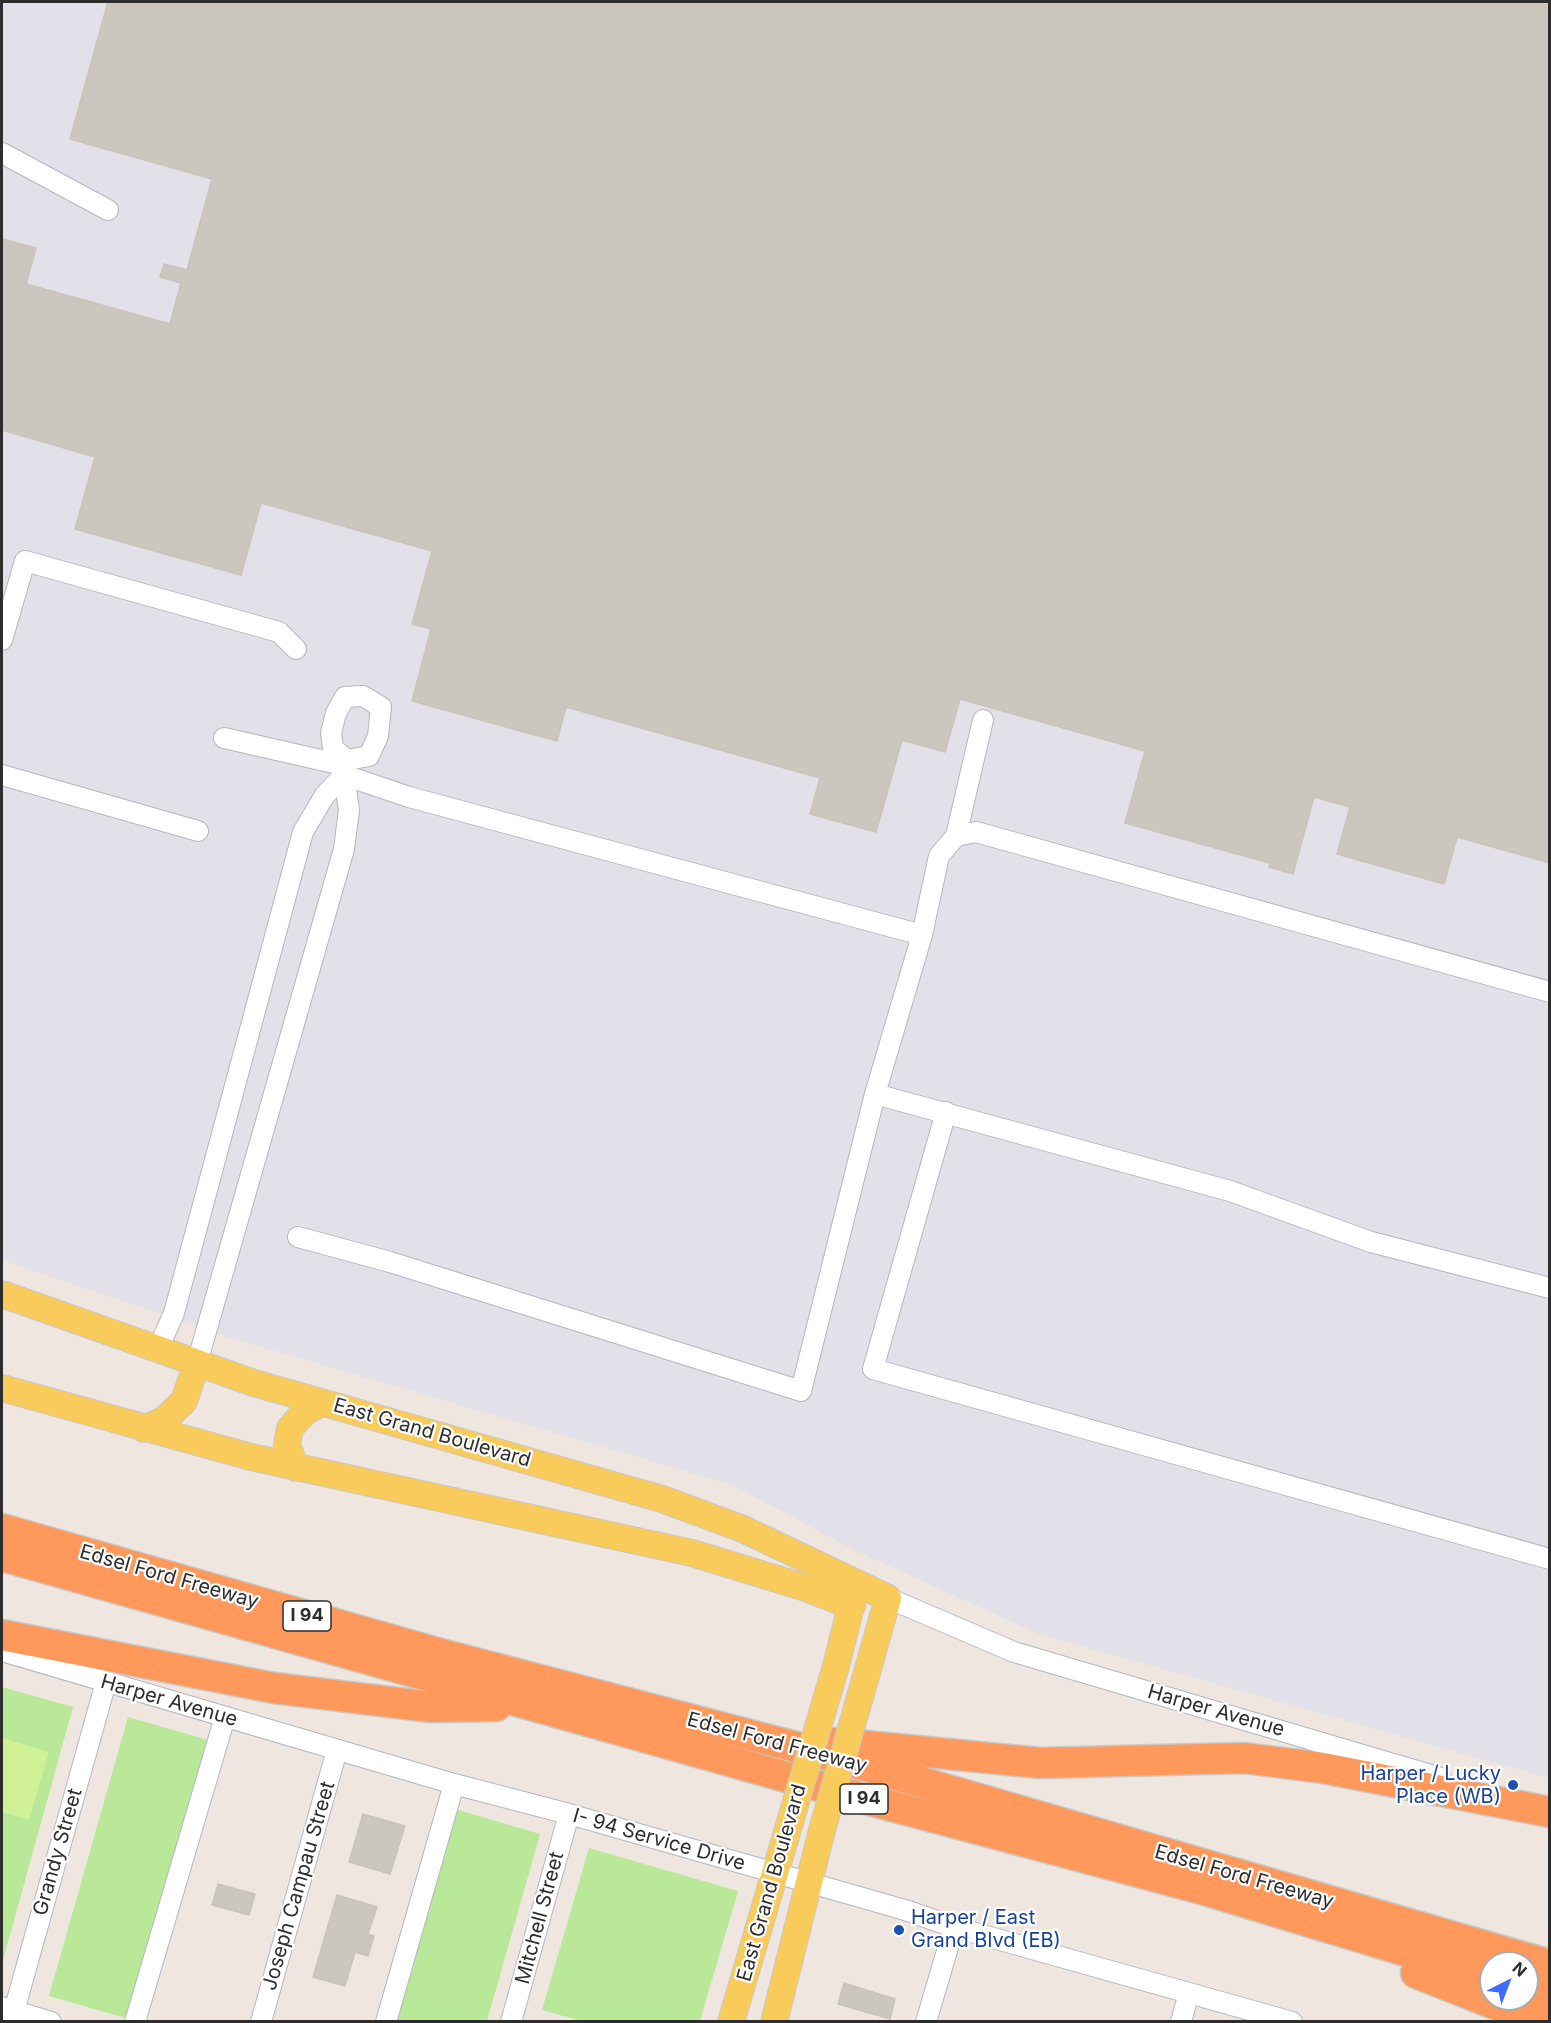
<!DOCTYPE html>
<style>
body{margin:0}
#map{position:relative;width:1551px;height:2023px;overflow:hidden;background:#efe7df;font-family:Inter,sans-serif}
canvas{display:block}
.frame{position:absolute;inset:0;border:3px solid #2d2d2d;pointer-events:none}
.north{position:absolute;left:1479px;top:1951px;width:60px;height:60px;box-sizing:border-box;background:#fff;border:2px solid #ababab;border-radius:50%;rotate:42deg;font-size:16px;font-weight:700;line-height:24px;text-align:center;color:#2d2d2d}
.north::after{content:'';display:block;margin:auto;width:21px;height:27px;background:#3d6cff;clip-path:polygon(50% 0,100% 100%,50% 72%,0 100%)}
</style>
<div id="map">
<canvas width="1551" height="2023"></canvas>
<div class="frame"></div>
<div class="north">N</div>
</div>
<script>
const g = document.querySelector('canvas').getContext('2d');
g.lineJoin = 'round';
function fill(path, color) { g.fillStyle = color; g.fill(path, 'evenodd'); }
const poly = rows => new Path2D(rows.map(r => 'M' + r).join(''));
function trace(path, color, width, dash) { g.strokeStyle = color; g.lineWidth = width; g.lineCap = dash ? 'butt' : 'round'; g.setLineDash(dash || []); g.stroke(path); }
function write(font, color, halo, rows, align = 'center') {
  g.font = font + ' Inter,sans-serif'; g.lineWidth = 4.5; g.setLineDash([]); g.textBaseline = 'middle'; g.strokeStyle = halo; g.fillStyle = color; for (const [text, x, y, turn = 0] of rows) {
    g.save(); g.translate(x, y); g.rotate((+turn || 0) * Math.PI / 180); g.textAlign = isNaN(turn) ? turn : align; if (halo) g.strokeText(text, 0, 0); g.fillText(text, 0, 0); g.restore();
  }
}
fill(poly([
 [2,2,1549,2,1549,1778,1039,1634,850,1548,733,1485,234,1339,2,1260]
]), '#e2e0e8');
fill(poly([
 [2,1687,73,1707,2,1964],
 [128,1717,208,1740,129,2019,49,1996],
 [455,1809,540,1834,487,2021,395,2022],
 [589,1848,738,1891,700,2021,581,2021,542,2010]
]), '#b9e899');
fill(poly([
 [2,1738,49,1752,29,1820,2,1812]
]), '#cff095');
const building = poly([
 [108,2,1550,2,1550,863,1457,837,1444,884,1337,854,1350,807,1314,797,1293,874,1269,867,1270,863,1125,823,1145,751,960,699,945,752,902,740,876,832,810,814,820,778,566,707,557,741,412,701,431,629,412,624,432,551,261,503,241,575,75,529,95,457,2,430,2,239,36,248,26,284,170,324,181,283,160,277,164,264,187,270,212,179,70,139,108,2],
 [363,1814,405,1826,390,1874,349,1862,363,1814],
 [218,1884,255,1894,249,1915,212,1905,218,1884],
 [337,1895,377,1907,368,1934,374,1936,368,1956,355,1952,345,1986,313,1977,337,1895],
 [844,1983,895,1999,890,2019,838,2004,844,1983]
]);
fill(building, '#cbc6be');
trace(building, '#cbc3b8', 1.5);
const minor = poly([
 [2,153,108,210],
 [2,640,25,561,279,632,296,649],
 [363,696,381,707,378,736,369,756,347,760,333,748,331,733,336,713,345,697,363,696],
 [224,738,347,766],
 [347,760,344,775,409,797,922,935,939,856,956,836,976,832,1550,992],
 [2,775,198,831],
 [956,836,983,720],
 [922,935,875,1094,1230,1191,1371,1242,1550,1288],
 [946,1112,873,1369,1550,1559],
 [298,1237,390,1262,801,1391,875,1094],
 [158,1349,174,1313,303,832,325,795,344,775],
 [197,1363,344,849,349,810,344,775],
 [888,1598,1014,1652,1441,1778],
 [2,1651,454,1784,569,1814,905,1910,954,1927,1292,2022],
 [2,2007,51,2022],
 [11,2022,106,1682],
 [135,2022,225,1717],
 [261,2022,337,1750],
 [386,2022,454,1784],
 [511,2022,569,1814],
 [926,2022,954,1927],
 [1181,2022,1189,1993]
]);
const major = poly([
 [2,1294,254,1383,662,1499,743,1529,888,1598,866,1676],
 [2,1388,251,1457,692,1553,803,1587,852,1606],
 [144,1429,164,1420,184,1401,197,1363],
 [296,1468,287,1445,290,1428,306,1411,322,1403],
 [836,1666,855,1590],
 [731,2022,790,1822],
 [774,2022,822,1830]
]);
const highway = poly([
 [2,1529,441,1654,838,1758,1550,1965],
 [2,1556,836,1791,1198,1888,1491,1977],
 [2,1635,274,1688,431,1707,496,1706],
 [835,1743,1040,1763,1244,1758,1323,1768,1550,1812],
 [1416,1973,1540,2022],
 [1527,1987,1550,1994]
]);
trace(minor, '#b3b7c1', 22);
trace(major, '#c8c8c8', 28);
trace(highway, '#c8c8c8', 33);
trace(minor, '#fff', 20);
trace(major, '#f9cb5b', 26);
trace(highway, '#ff985b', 30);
const majorBridge = poly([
 [790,1822,836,1666],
 [822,1830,866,1676]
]);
trace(majorBridge, '#c8c8c8', 28, []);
trace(majorBridge, '#f9cb5b', 26);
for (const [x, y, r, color] of [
 [1513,1785,6,"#1a4fb4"],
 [899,1930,6,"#1a4fb4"]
]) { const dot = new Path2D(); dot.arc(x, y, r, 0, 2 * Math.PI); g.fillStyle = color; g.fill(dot); trace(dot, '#fff', 2); }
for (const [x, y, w] of [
 [307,1616,48],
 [864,1799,48]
]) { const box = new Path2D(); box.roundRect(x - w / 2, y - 15, w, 30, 4.5); g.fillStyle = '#fff'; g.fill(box); trace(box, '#2d2d2d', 1.5); }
write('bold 18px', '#2d2d2d', null, [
 ["I 94",307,1616],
 ["I 94",864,1799]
]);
write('20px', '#2d2d2d', '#fff', [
 ["East Grand Boulevard",432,1433,16],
 ["Edsel Ford Freeway",169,1577,16],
 ["Harper Avenue",169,1701,16],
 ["Harper Avenue",1216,1711,16],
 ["Edsel Ford Freeway",777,1743,15],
 ["I- 94 Service Drive",659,1840,16],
 ["Grandy Street",58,1852,-74],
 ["Edsel Ford Freeway",1244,1877,16],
 ["East Grand Boulevard",772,1883,-74],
 ["Joseph Campau Street",299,1886,-74],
 ["Mitchell Street",540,1918,-75]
]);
write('20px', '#164399', '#fff', [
 ["Harper / Lucky",1501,1774],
 ["Place (WB)",1501,1797],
 ["Harper / East",911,1918,"left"],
 ["Grand Blvd (EB)",911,1941,"left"]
], 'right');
</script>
